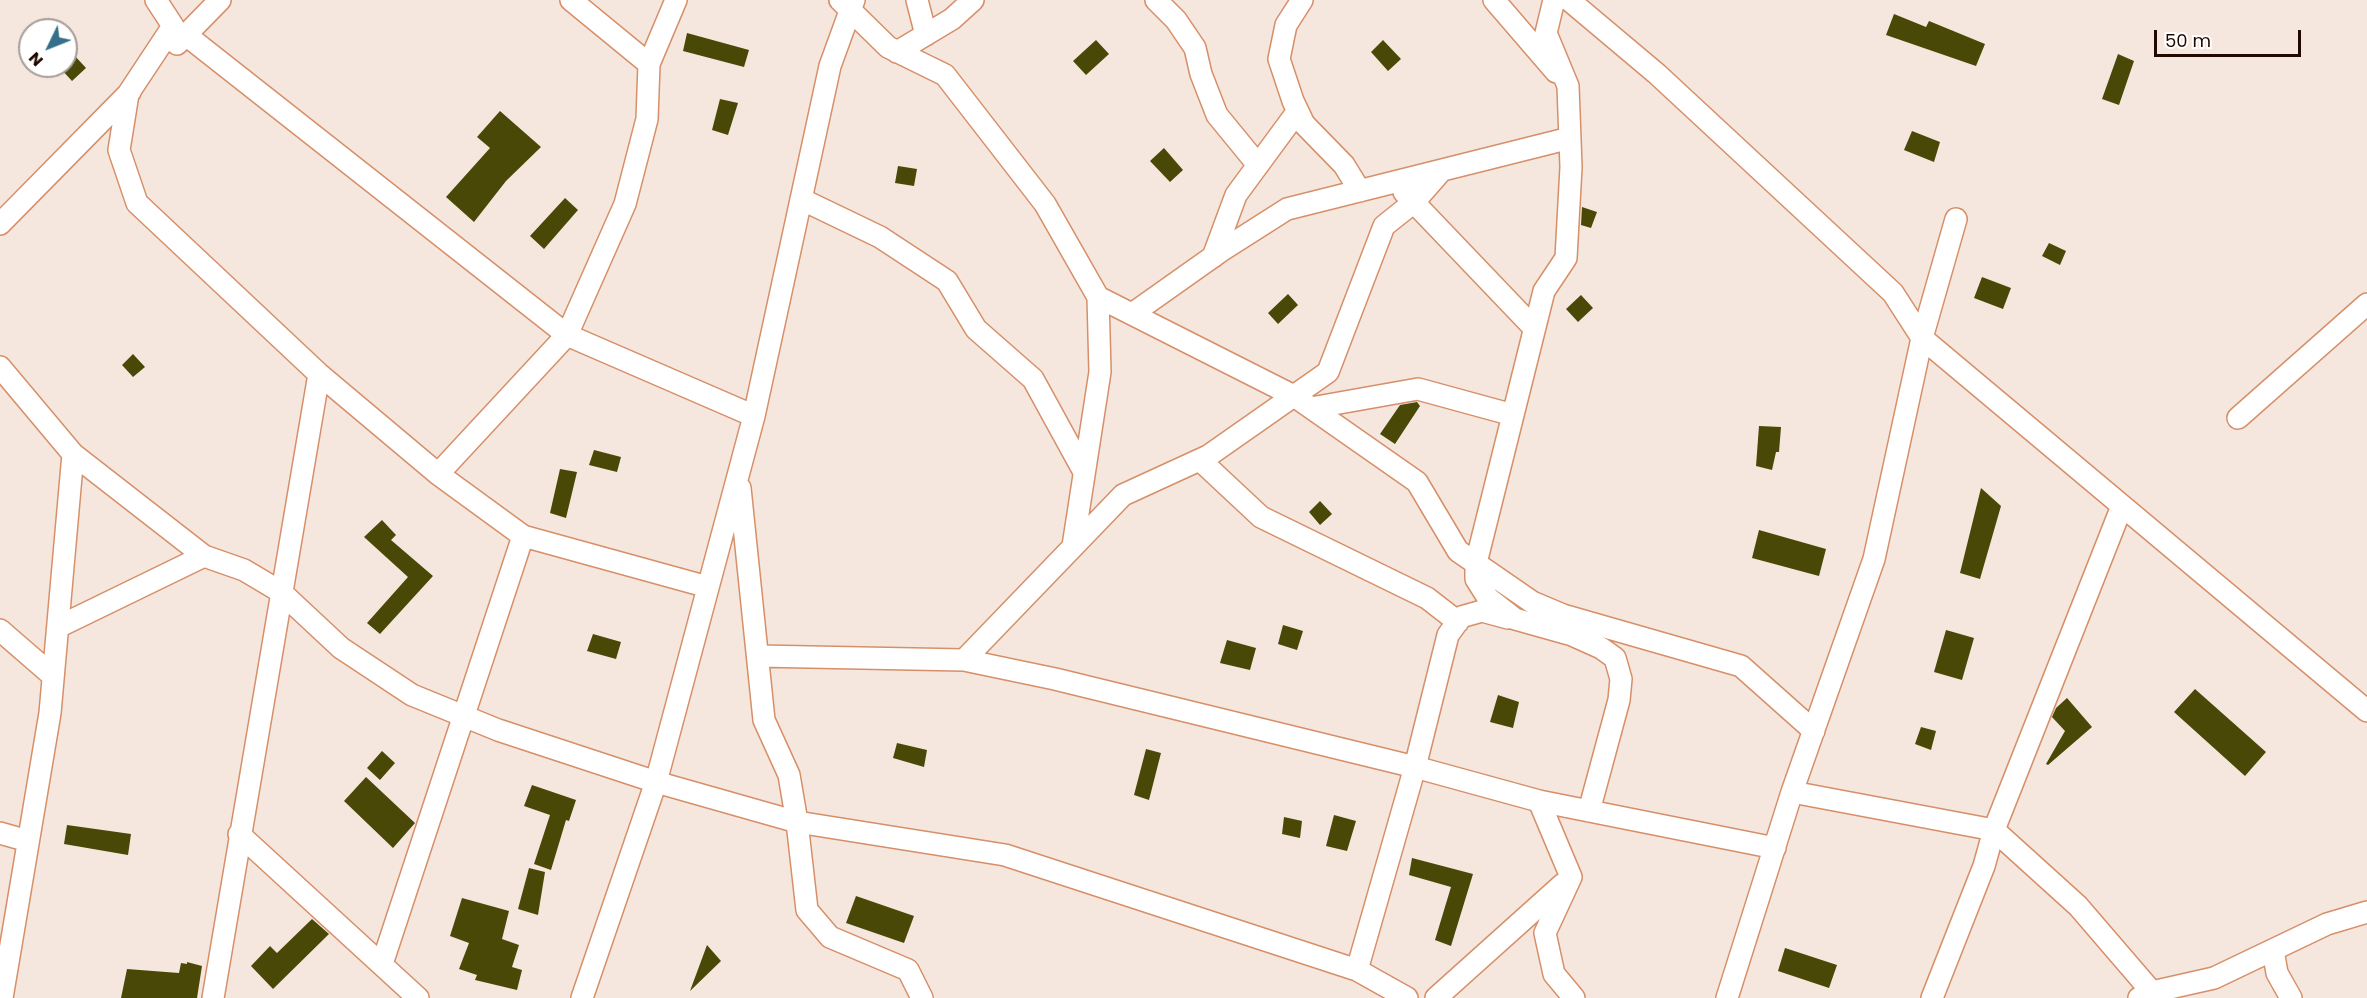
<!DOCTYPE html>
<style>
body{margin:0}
#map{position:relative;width:2367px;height:998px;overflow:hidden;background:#f6e7de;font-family:Poppins,sans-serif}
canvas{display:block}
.north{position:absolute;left:18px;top:18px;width:60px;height:60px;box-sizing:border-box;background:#fff;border:2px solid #a69c99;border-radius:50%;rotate:227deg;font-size:16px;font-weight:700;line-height:24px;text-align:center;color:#210800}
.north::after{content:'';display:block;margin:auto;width:21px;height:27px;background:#366f89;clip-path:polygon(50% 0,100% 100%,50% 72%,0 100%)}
.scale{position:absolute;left:2154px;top:30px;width:147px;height:27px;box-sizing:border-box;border:3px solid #210800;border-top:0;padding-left:8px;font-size:18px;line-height:21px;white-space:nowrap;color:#210800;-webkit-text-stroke:4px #fff;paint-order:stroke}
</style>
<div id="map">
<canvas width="2367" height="998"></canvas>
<div class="north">N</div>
<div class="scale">50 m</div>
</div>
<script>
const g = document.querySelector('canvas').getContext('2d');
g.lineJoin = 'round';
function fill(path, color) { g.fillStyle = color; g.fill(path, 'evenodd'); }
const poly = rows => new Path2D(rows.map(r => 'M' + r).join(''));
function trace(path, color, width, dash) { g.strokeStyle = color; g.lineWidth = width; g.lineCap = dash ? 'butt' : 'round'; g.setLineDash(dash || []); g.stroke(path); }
fill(poly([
 [1894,14,1926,27,1929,21,1985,44,1976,66,1886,35],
 [687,33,749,50,744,67,683,51],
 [1096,40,1109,54,1086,75,1073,61],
 [1383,40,1401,59,1388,71,1371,52],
 [2118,54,2134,61,2119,105,2102,99],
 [75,56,86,68,72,81,61,69],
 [720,99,738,103,728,135,712,130],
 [500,111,541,147,506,181,474,222,446,197,490,148,477,137],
 [1912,131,1940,142,1934,162,1904,150],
 [1164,148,1183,170,1170,182,1150,161],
 [898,166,917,169,914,186,895,183],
 [565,198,578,210,544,249,530,236],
 [1582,207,1597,212,1591,228,1581,225],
 [2049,243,2066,251,2060,265,2042,256],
 [1982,277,2011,288,2003,309,1974,298],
 [1288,294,1298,305,1278,324,1268,313],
 [1581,295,1593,308,1578,322,1566,309],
 [133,354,145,367,133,377,122,365],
 [1417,402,1420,406,1395,444,1380,434,1400,405],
 [1759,426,1781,427,1779,452,1776,452,1772,470,1756,466],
 [594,450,621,457,617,472,589,465],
 [560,469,577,472,566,518,550,513],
 [1981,488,2001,506,1980,579,1960,573],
 [1320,501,1332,514,1320,525,1309,512],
 [382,520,396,535,391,540,433,576,380,634,367,623,408,577,364,537],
 [1759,530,1826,549,1819,576,1752,558],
 [1283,625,1303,631,1297,650,1278,644],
 [1946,630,1974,638,1962,680,1934,672],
 [593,634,621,642,616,659,587,651],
 [1227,640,1256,648,1250,670,1220,663],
 [2195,689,2266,752,2245,776,2174,712],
 [1498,695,1519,702,1513,728,1490,722],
 [2067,698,2092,727,2048,765,2046,764,2065,731,2052,717,2056,708],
 [1921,727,1936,731,1931,750,1915,744],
 [897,743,927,750,924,767,893,758],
 [1146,749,1161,753,1149,800,1134,795],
 [382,751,395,763,380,780,367,768],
 [366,777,415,823,393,848,344,801],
 [532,785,576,800,569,821,566,820,551,870,534,864,550,815,524,806],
 [1334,815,1356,821,1347,851,1326,846],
 [1284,817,1302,821,1300,838,1282,834],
 [67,825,131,834,128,855,64,844],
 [1412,858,1473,874,1451,946,1435,940,1451,887,1409,875],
 [529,868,545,872,538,915,518,909],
 [856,896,914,916,904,943,846,923],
 [462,898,509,911,502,939,519,945,512,967,522,970,517,990,475,980,477,975,459,969,469,943,450,936],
 [312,919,329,934,273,989,251,966,270,946,277,953],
 [707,945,721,961,690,991],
 [1785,948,1837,965,1829,988,1778,971],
 [187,962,202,966,197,998,121,998,127,969,179,973,181,963,187,964]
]), '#494806');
const minor = poly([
 [156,0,173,26,128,94,119,150,137,203,319,374,438,474,523,536],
 [571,0,649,64],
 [840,0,888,47,945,75,1045,204,1098,297,1294,396,1417,482,1458,551,1532,602,1563,615,1741,666,1814,731],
 [917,0,926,35],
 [1156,0,1176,20,1195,48,1201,74,1217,115,1258,165],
 [1302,0,1286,25,1279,59,1293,101,1304,124,1344,165,1360,191],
 [1494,0,1556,72],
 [1554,0,1546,33,1568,86,1571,167,1566,258,1544,291,1476,563,1476,579,1488,598,1515,619,1572,635,1601,648,1615,658,1621,679,1619,700,1589,811],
 [1569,0,1657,74,1893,293,1922,338,2367,711],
 [186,35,567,335,754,416],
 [177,44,220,0],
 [897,52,952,19,973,0],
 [1404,192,1534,328],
 [801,199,880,237,947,281,976,329,1033,379,1084,472],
 [0,224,130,92],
 [1213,257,1236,195,1297,112],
 [1132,314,1221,251,1287,209,1570,138],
 [0,367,73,454,204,556],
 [1311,408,1418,389,1513,415],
 [2238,418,2367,304],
 [1200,460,1261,517,1427,598,1458,622],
 [438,474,567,335,625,204,647,119,649,64,676,0],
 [740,488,764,720,789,775,797,822,807,910,830,937,908,970,922,998],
 [1073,546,1100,372,1098,297],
 [58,627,204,556,244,570,281,592,341,648,412,695,498,730,656,782,797,822,1005,855,1357,970,1407,998],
 [0,630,53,676],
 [758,656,964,660,1123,495,1208,456,1328,372,1384,226,1414,202,1442,170],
 [964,660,1055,679,1415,767,1539,801,1775,848],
 [1792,792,1994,830,2078,906,2152,992],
 [1539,801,1571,877,1545,933,1554,974,1574,998],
 [0,833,28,841],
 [239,834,418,998],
 [2273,950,2277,973,2291,998],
 [382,964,523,536,708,587],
 [1357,970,1415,767,1448,635,1461,617,1482,611,1508,618],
 [2,998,50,713,73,454],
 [213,998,319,374],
 [582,998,656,782,754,416,830,66,854,0],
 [1436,998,1563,884],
 [1727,998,1792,792,1874,559,1922,338,1956,219],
 [1932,998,1984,866,1994,830,2122,506],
 [2139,998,2152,992,2214,978,2327,924,2367,912]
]);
trace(minor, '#d68f68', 24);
trace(minor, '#fff', 21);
</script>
